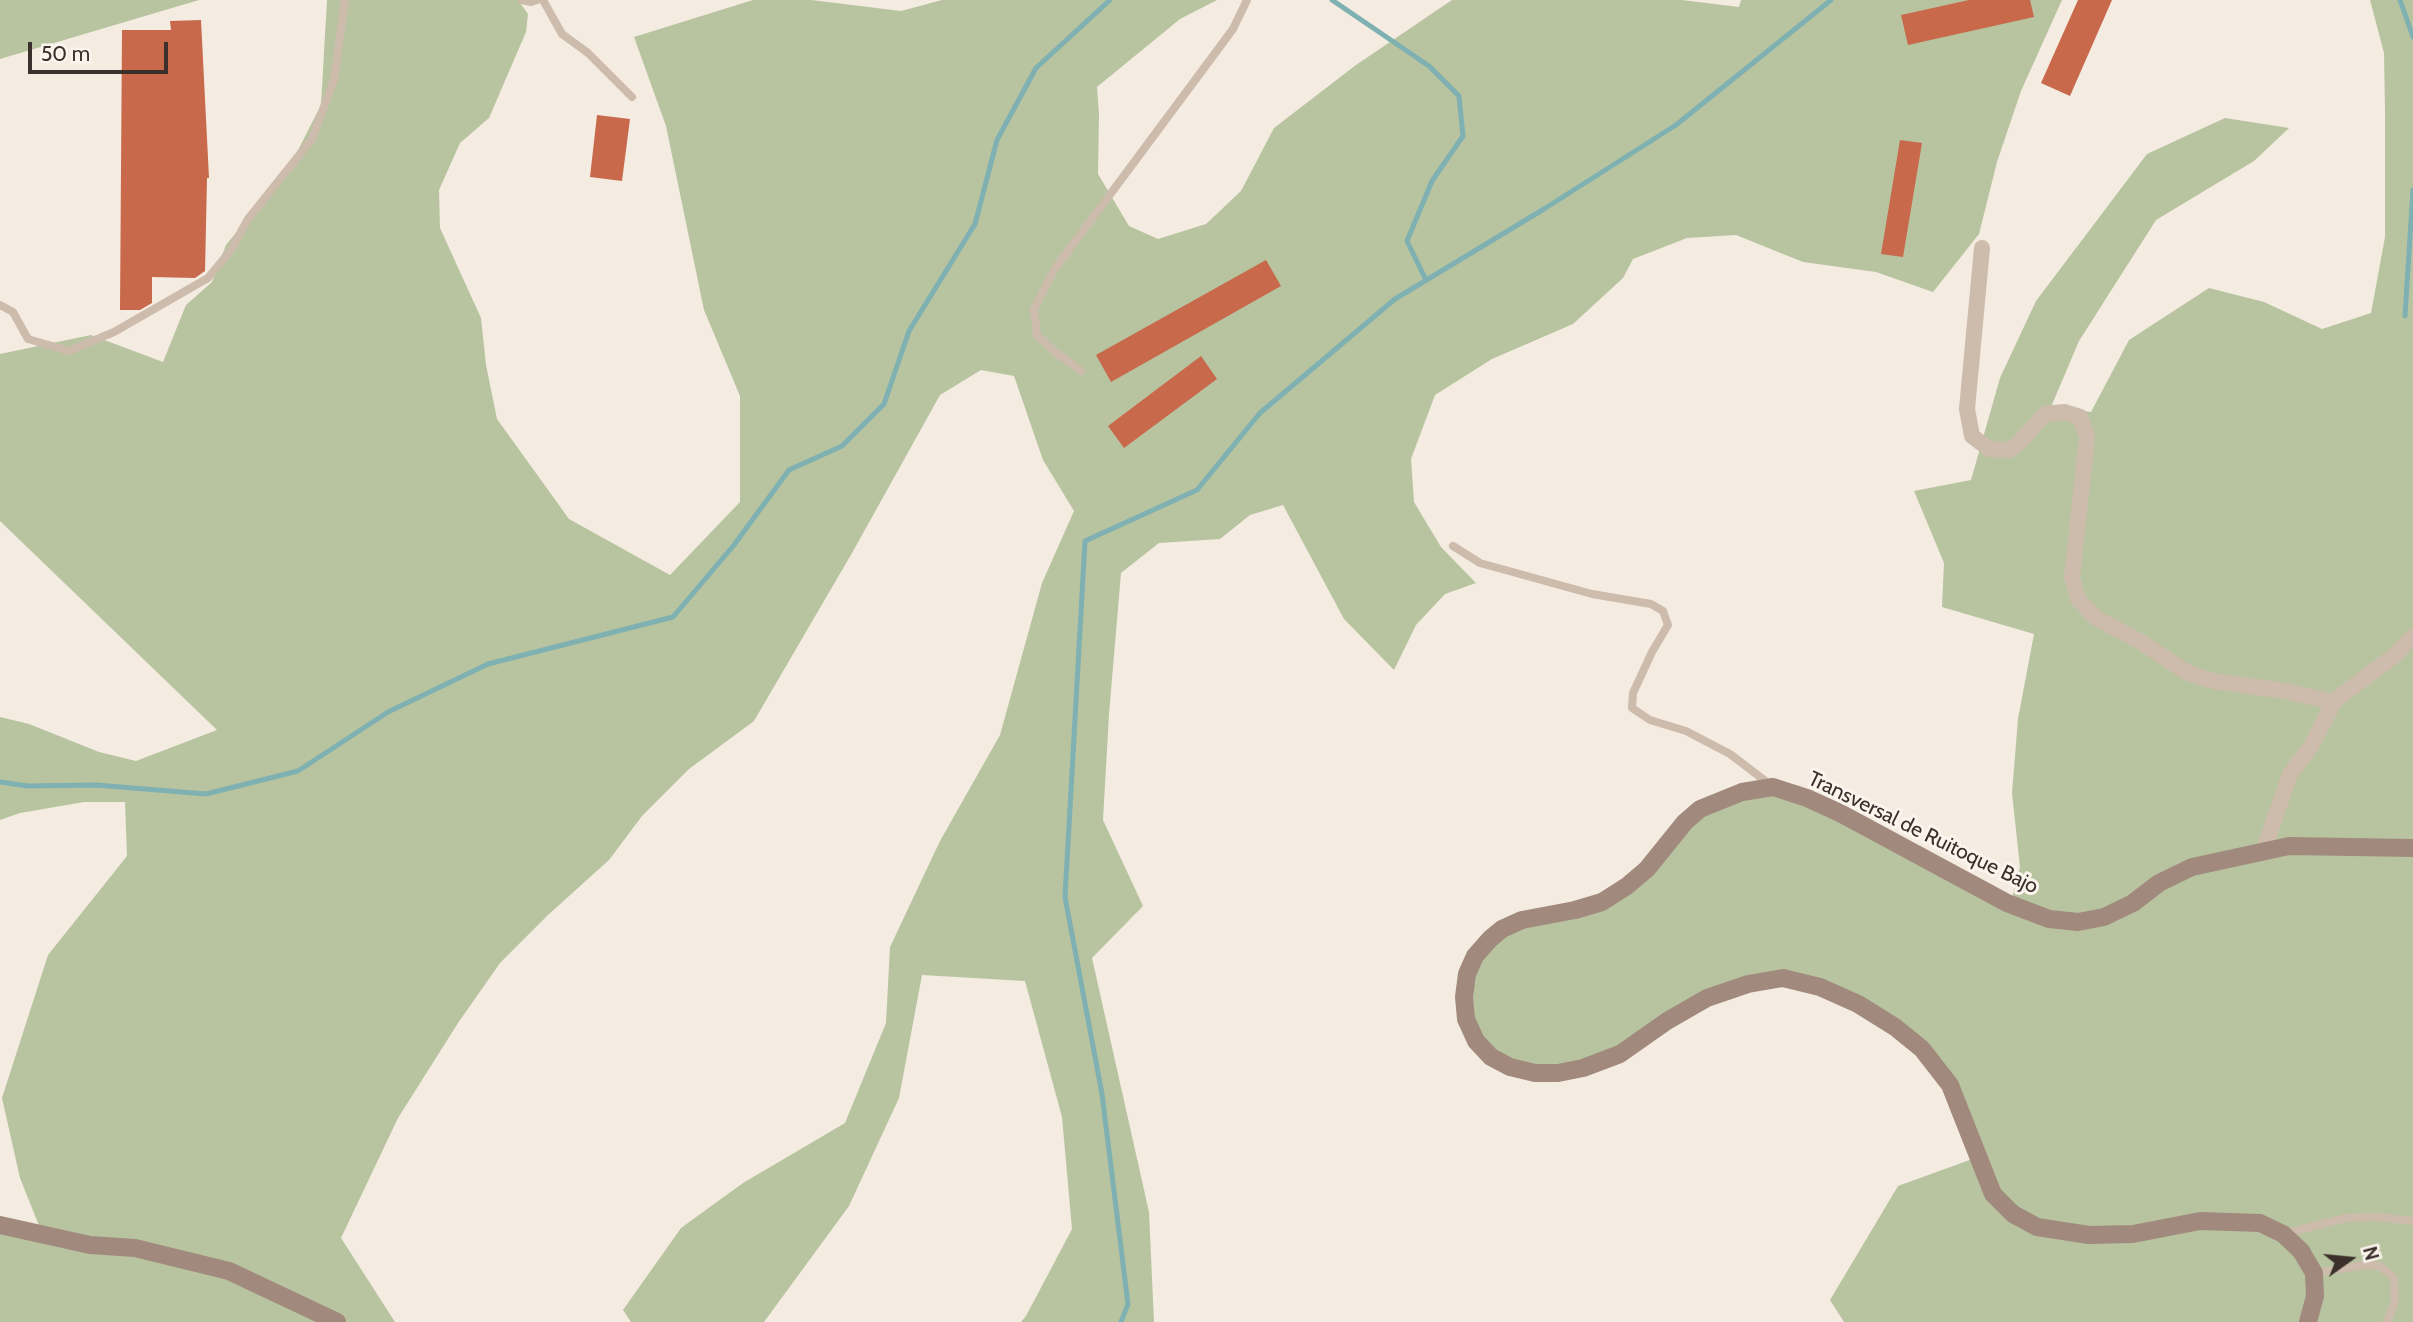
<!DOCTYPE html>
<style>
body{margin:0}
#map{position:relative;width:2413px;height:1322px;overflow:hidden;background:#f4ebe1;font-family:Cabin,sans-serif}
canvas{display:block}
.north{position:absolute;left:2315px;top:1224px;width:70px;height:70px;-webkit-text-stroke:5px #fbf5ee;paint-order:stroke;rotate:75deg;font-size:19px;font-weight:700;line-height:28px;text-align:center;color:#3b302b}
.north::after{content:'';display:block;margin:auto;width:24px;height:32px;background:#3b302b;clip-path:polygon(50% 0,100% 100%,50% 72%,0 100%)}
.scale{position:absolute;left:28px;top:42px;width:140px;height:32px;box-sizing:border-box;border:4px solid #3b302b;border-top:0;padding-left:9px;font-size:21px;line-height:24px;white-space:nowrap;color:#3b302b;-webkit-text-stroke:5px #fbf5ee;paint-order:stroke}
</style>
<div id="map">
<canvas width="2413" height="1322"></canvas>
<div class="north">N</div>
<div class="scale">50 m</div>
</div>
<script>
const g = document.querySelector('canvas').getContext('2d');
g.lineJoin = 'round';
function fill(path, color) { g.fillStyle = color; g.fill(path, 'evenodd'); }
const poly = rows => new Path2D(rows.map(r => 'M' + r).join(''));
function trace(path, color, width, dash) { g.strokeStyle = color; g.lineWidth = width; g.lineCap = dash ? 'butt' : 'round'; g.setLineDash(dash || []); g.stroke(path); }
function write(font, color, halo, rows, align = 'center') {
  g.font = font + ' Cabin,sans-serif'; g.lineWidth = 6; g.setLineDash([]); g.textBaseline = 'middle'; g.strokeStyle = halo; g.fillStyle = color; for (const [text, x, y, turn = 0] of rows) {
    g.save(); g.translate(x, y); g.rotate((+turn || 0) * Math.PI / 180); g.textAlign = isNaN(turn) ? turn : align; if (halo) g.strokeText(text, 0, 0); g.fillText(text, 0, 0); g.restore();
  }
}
fill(poly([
 [0,0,199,0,0,59],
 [327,0,518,0,528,14,526,32,489,118,460,143,439,190,440,228,481,318,486,365,497,419,569,519,670,575,740,502,740,396,704,310,666,126,634,37,753,0,811,0,901,11,942,0,1217,0,1180,19,1097,87,1099,114,1098,174,1129,226,1158,239,1206,224,1241,191,1274,128,1356,65,1452,0,1682,0,1739,7,1741,0,2062,0,2021,91,1997,162,1979,234,1933,292,1876,272,1803,262,1736,235,1687,238,1633,259,1623,278,1573,324,1492,359,1435,395,1411,459,1414,502,1441,547,1476,583,1445,594,1416,625,1394,670,1344,619,1283,505,1250,515,1220,539,1159,543,1121,573,1109,714,1103,820,1143,906,1092,958,1149,1212,1154,1322,1021,1322,1026,1316,1072,1229,1062,1117,1025,981,922,975,899,1098,849,1206,764,1322,631,1322,623,1310,681,1228,743,1183,845,1123,886,1023,890,947,940,841,1000,735,1042,583,1074,511,1043,460,1014,376,981,370,940,395,852,553,754,721,689,769,642,816,609,860,549,914,500,963,458,1023,398,1118,341,1238,395,1322,0,1322,0,1228,44,1238,20,1178,2,1098,48,955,127,856,125,802,84,802,20,813,0,820,0,717,29,724,99,752,136,761,217,730,0,521,0,354,91,335,163,362,186,305,212,282,226,245,290,166,321,105],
 [2370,0,2413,0,2413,1322,1844,1322,1830,1300,1898,1186,1978,1157,1925,1052,1860,1007,1786,982,1710,1002,1586,1072,1493,1061,1466,1000,1478,960,1504,933,1604,905,1688,826,1720,804,1777,791,2010,906,2020,867,2012,793,2018,719,2034,634,1942,607,1944,563,1914,491,1971,480,2000,378,2036,301,2147,154,2225,118,2289,128,2254,161,2156,220,2079,341,2051,407,2091,412,2129,340,2209,288,2264,302,2322,329,2371,313,2385,237,2385,109,2384,53]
]), '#b8c4a0');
trace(poly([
 [1332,0,1429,66,1459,96,1463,136,1432,181,1407,241,1426,280],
 [2400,0,2413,37],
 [2405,316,2413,190],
 [0,782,28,786,96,785,206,794,298,771,388,712,488,664,673,617,734,545,789,470,842,446,884,404,909,331,975,224,997,140,1036,68,1110,0],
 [1121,1322,1128,1304,1102,1094,1065,897,1085,541,1197,490,1260,413,1395,299,1544,209,1676,125,1831,0]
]), '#7fb0b2', 5);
fill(poly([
 [1969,0,2030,0,2034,17,1908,45,1901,15],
 [2078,0,2112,0,2070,96,2041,83],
 [201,20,209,178,207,178,205,271,195,278,152,277,152,303,140,310,120,310,122,30,171,30,170,21],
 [597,115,630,119,622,181,590,177],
 [1900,140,1922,143,1903,257,1881,254],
 [1266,260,1281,286,1111,382,1096,355],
 [1201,356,1217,379,1124,448,1108,426]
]), '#c8694b');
trace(poly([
 [522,0,531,2,537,0],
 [543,0,562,34,588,53,632,97],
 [0,305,13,312,28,339,69,351,114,332,208,278,231,250,248,219,312,139,334,80,345,0],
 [1081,371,1055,352,1037,335,1034,309,1054,270,1233,29,1247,0],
 [1453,546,1480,563,1592,594,1651,604,1663,611,1668,625,1652,652,1633,693,1632,708,1650,720,1686,731,1730,754,1772,786],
 [2283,1234,2346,1218,2379,1217,2413,1221],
 [2314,1273,2365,1265,2380,1266,2394,1278,2395,1302,2387,1322]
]), '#cdbbac', 8);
trace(poly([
 [1982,248,1967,409,1972,436,1989,449,2010,450,2019,443,2045,414,2064,412,2080,417,2087,437,2072,577,2078,599,2096,618,2141,642,2188,673,2213,681,2285,691,2334,702,2311,746,2290,774,2263,852],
 [2334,702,2342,695,2394,656,2413,636]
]), '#cdbbac', 16);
trace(poly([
 [0,1225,90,1245,135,1248,229,1271,337,1322],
 [2308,1322,2315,1296,2314,1273,2301,1251,2283,1234,2260,1223,2200,1221,2133,1234,2089,1235,2037,1227,2013,1214,1993,1194,1950,1085,1922,1049,1895,1027,1858,1004,1820,987,1783,978,1748,984,1707,998,1667,1021,1620,1054,1583,1068,1558,1073,1535,1073,1510,1067,1491,1057,1476,1041,1466,1019,1464,997,1467,974,1475,956,1490,939,1502,929,1522,920,1575,910,1602,902,1627,886,1647,869,1685,822,1700,809,1742,792,1773,787,1807,798,1840,813,2007,903,2049,919,2078,922,2104,917,2133,903,2159,883,2192,867,2289,846,2413,848]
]), '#a18a7d', 18);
write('21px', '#3b302b', '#fbf5ee', [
 ["Transversal de Ruitoque Bajo",1923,833,26]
]);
</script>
